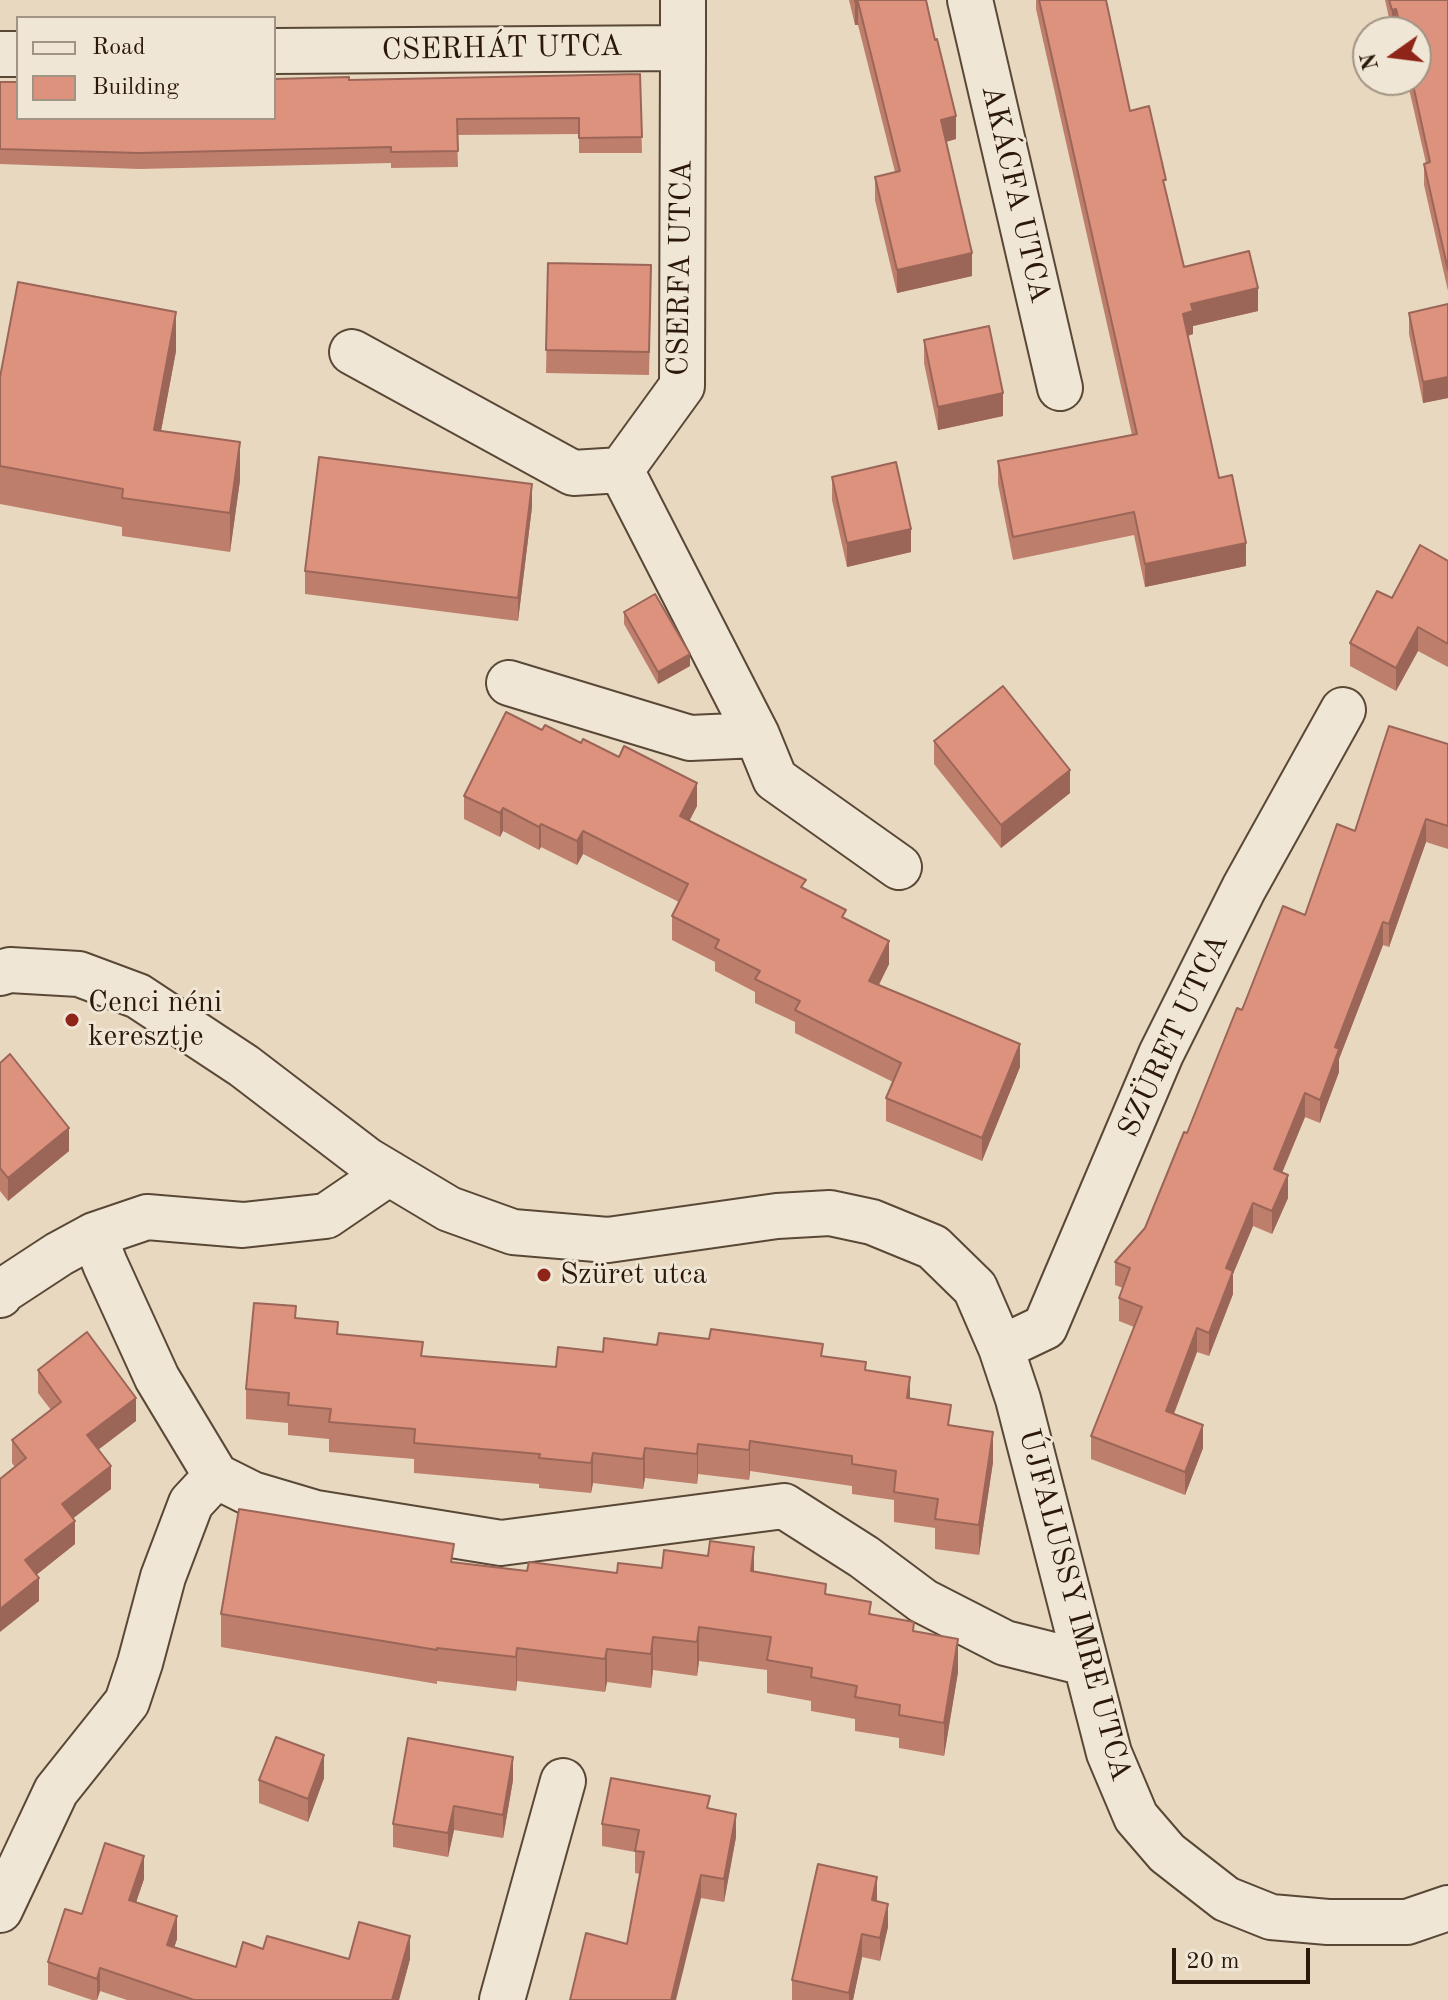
<!DOCTYPE html>
<meta charset="utf-8">
<style>
body{margin:0}
#map{position:relative;width:1448px;height:2000px;overflow:hidden;background:#e8d8bf;font-family:"Old Standard TT",serif}
canvas{display:block}
.legend{position:absolute;left:16px;top:16px;width:260px;height:104px;box-sizing:border-box;background:#f0e6d5;border:2px solid #a19484;margin:0;padding:10px 14px;list-style:none;font-size:24px;color:#2b180a}
.legend li{display:flex;align-items:center;gap:16px;height:40px}
.legend b{width:40px;border:2px solid #a19484}
.north{position:absolute;left:1352px;top:16px;width:80px;height:80px;box-sizing:border-box;background:#f0e6d5;border:2px solid #a19484;border-radius:50%;rotate:256deg;font-size:22px;font-weight:700;line-height:32px;text-align:center;color:#2b180a}
.north::after{content:'';display:block;margin:auto;width:28px;height:36px;background:#8f2418;clip-path:polygon(50% 0,100% 100%,50% 72%,0 100%)}
.scale{position:absolute;left:1172px;top:1948px;width:138px;height:36px;box-sizing:border-box;border:4px solid #2b180a;border-top:0;padding-left:10px;font-size:24px;line-height:28px;white-space:nowrap;color:#2b180a;-webkit-text-stroke:6px #f0e6d5;paint-order:stroke}
</style>
<div id="map">
<canvas width="1448" height="2000"></canvas>
<ul class="legend">
<li><b style="height:10px;background:#f0e6d5"></b>Road</li>
<li><b style="height:22px;background:#dd927e"></b>Building</li>
</ul>
<div class="north">N</div>
<div class="scale">20 m</div>
</div>
<script>
const g = document.querySelector('canvas').getContext('2d');
g.lineJoin = 'round';
const poly = rows => new Path2D(rows.map(r => 'M' + r).join(''));
function trace(path, color, width, dash) { g.strokeStyle = color; g.lineWidth = width; g.lineCap = dash ? 'butt' : 'round'; g.setLineDash(dash || []); g.stroke(path); }
function fill(path, color) { g.fillStyle = color; g.fill(path, 'evenodd'); }
function write(font, color, halo, rows, align = 'center') {
  g.font = font + ' "Old Standard TT",serif'; g.lineWidth = 6; g.setLineDash([]); g.textBaseline = 'middle'; g.strokeStyle = halo; g.fillStyle = color; for (const [text, x, y, turn = 0] of rows) {
    g.save(); g.translate(x, y); g.rotate((+turn || 0) * Math.PI / 180); g.textAlign = isNaN(turn) ? turn : align; if (halo) g.strokeText(text, 0, 0); g.fillText(text, 0, 0); g.restore();
  }
}
const minor = poly([
 [970,0,1060,388],
 [683,48,682,386,621,470,757,735,775,779,899,867],
 [274,51,683,48,683,0],
 [0,54,18,54],
 [352,352,573,473,621,470],
 [509,683,690,738,757,735],
 [0,973,10,970,79,974,138,996,244,1066,367,1160,449,1209,513,1232,608,1240,777,1216,830,1213,872,1222,933,1247,975,1288,1001,1348,1018,1399,1109,1753,1136,1817,1167,1853,1226,1899,1271,1917,1328,1922,1407,1922,1448,1908],
 [94,1235,105,1264,157,1378,216,1476,252,1494,316,1513,501,1543,784,1506,864,1557,923,1601,1005,1643,1085,1663],
 [0,1295,1,1292,59,1254,94,1235,147,1217,243,1225,326,1216,389,1173],
 [1001,1348,1045,1327,1161,1054,1244,888,1343,710],
 [0,1910,56,1791,127,1702,140,1663,163,1577,191,1503,216,1476],
 [502,2000,563,1781]
]);
trace(minor, '#5a4837', 48);
trace(minor, '#f0e6d5', 44);
fill(poly([
 [849,0,926,0,956,139,946,142,972,276,897,293,875,200,875,177,895,172,858,25,855,25],
 [1036,0,1106,0,1130,111,1166,191,1184,267,1258,311,1193,326,1193,334,1188,336,1219,478,1246,566,1145,587,1134,535,1013,560,998,484,998,461,1132,435,1036,9],
 [1385,0,1448,0,1448,291,1424,185,1424,164,1426,163,1407,80,1416,80,1416,32,1397,32,1396,30,1392,31],
 [640,74,642,153,579,153,579,134,457,135,458,167,391,168,391,163,139,169,0,164,0,82,18,118,349,80],
 [548,263,651,288,649,375,546,373],
 [1448,304,1448,398,1423,403,1409,334,1409,313],
 [924,340,1003,416,938,430,924,363],
 [176,351,161,431,240,480,230,552,122,536,122,527,0,504,0,377],
 [832,477,911,552,847,567,832,500],
 [532,507,518,621,305,594,305,571],
 [1448,561,1448,667,1418,651,1396,691,1350,666,1350,643,1392,598],
 [624,612,690,666,658,684,624,624],
 [934,741,1070,793,1001,848,934,764],
 [1448,744,1448,849,1426,842,1389,947,1383,945,1339,1059,1339,1072,1320,1123,1305,1117,1282,1173,1288,1198,1272,1234,1253,1226,1233,1274,1233,1294,1209,1356,1197,1352,1174,1414,1203,1448,1185,1495,1091,1459,1091,1436,1134,1327,1119,1321,1119,1298,1123,1288,1115,1285,1115,1262,1145,1228,1242,1010,1305,915,1355,831],
 [464,796,697,806,689,821,806,890,846,919,889,964,879,985,1020,1067,982,1161,886,1121,886,1098,893,1082,795,1033,795,1022,755,1003,755,992,715,971,715,962,672,940,672,916,679,902,583,854,577,865,541,847,539,850,503,831,500,837,464,819],
 [0,1063,69,1151,8,1201,0,1191],
 [296,1318,338,1334,423,1356,556,1367,603,1352,657,1345,823,1356,866,1371,951,1426,993,1462,979,1555,935,1549,935,1528,894,1522,894,1500,852,1494,852,1486,750,1471,749,1480,698,1474,697,1484,645,1478,643,1489,593,1483,591,1493,539,1488,539,1484,414,1473,414,1459,329,1452,329,1439,288,1435,288,1423,246,1419,246,1389],
 [38,1370,136,1421,98,1450,111,1489,73,1518,75,1544,36,1575,39,1601,15,1467,12,1463,12,1440,51,1410,38,1393],
 [454,1562,527,1571,617,1573,662,1568,754,1572,826,1594,914,1632,958,1672,944,1756,899,1748,899,1738,855,1731,855,1719,811,1711,811,1701,767,1693,767,1670,699,1661,697,1676,653,1670,651,1688,607,1682,605,1692,517,1681,516,1691,437,1681,437,1684,221,1647,221,1614],
 [324,1778,308,1822,259,1803,259,1780],
 [513,1780,503,1838,454,1830,448,1857,393,1847,393,1824],
 [710,1809,736,1837,724,1902,701,1898,627,1944,640,1874,635,1873,635,1852,602,1846,602,1824],
 [144,1879,136,1902,177,1939,174,1948,236,1967,263,1949,349,1959,410,1959,399,2000,127,2000,100,1991,97,2000,92,2000,48,1985,48,1962,82,1914],
 [877,1902,888,1927,880,1961,862,1957,853,2000,792,2000,792,1980]
]), '#be7e6c');
fill(poly([
 [855,2,858,2,858,25,855,25],
 [1396,9,1396,30,1392,31,1392,10],
 [956,116,956,139,941,143,941,120],
 [972,253,972,276,897,293,897,270],
 [1258,288,1258,311,1193,326,1193,334,1183,337,1183,314,1191,304],
 [176,312,176,351,154,468,154,430],
 [1448,377,1448,398,1423,403,1423,382],
 [1003,393,1003,416,938,430,938,407],
 [240,442,240,480,230,552,230,513],
 [532,484,532,507,518,621,518,598],
 [911,529,911,552,847,567,847,543],
 [1246,543,1246,566,1145,587,1145,564],
 [1418,627,1418,651,1396,691,1396,668],
 [690,654,690,666,658,684,658,672],
 [1070,770,1070,793,1001,848,1001,825],
 [697,783,697,806,680,839,680,816],
 [503,808,503,831,500,837,500,813],
 [1426,819,1426,842,1389,947,1389,924],
 [541,824,541,847,539,850,539,827],
 [583,831,583,854,577,865,577,841],
 [1383,922,1383,945,1339,1059,1339,1072,1320,1123,1320,1100,1335,1047],
 [889,941,889,964,869,1004,869,981],
 [1020,1044,1020,1067,982,1161,982,1138],
 [1305,1093,1305,1117,1274,1192,1274,1169],
 [69,1128,69,1151,8,1201,8,1178],
 [1288,1175,1288,1198,1272,1234,1272,1211],
 [1253,1203,1253,1226,1233,1274,1233,1294,1209,1356,1209,1333,1226,1268],
 [1197,1328,1197,1352,1166,1434,1166,1411],
 [910,1377,910,1407,907,1398],
 [136,1398,136,1421,87,1458,87,1435],
 [1203,1425,1203,1448,1185,1495,1185,1472],
 [993,1432,993,1462,979,1555,979,1525],
 [750,1441,750,1471,749,1480,749,1450],
 [698,1444,698,1474,697,1484,697,1454],
 [645,1448,645,1478,643,1489,643,1459],
 [593,1453,593,1483,591,1493,591,1463],
 [111,1466,111,1489,62,1527,62,1504],
 [75,1521,75,1544,25,1584,25,1560],
 [754,1547,754,1580,751,1571],
 [39,1578,39,1601,0,1632,0,1609],
 [699,1627,699,1661,697,1676,697,1642],
 [653,1637,653,1670,651,1688,651,1654],
 [958,1639,958,1672,944,1756,944,1723],
 [517,1648,517,1681,516,1691,516,1657],
 [607,1649,607,1682,605,1692,605,1659],
 [324,1755,324,1778,308,1822,308,1799],
 [513,1757,513,1780,503,1838,503,1815],
 [454,1806,454,1830,448,1857,448,1833],
 [736,1814,736,1837,724,1902,724,1879],
 [144,1856,144,1879,129,1923,129,1900],
 [701,1875,701,1898,676,2000,671,2000],
 [877,1877,877,1900,872,1924,872,1900],
 [888,1904,888,1927,880,1961,880,1938],
 [177,1916,177,1939,167,1968,167,1945],
 [862,1934,862,1957,853,2000,849,2000,849,1993],
 [410,1936,410,1959,399,2000,392,2000],
 [100,1968,100,1991,97,2000,97,1979]
]), '#9b6658');
const building = poly([
 [855,0,926,0,935,40,937,39,956,116,941,120,972,253,897,270,875,177,900,171,858,2,855,2,855,0],
 [1039,0,1106,0,1130,111,1149,106,1166,180,1163,180,1184,267,1249,251,1258,288,1191,304,1193,311,1183,314,1219,478,1232,475,1246,543,1145,564,1134,512,1013,537,998,461,1137,434,1039,0],
 [1389,0,1448,0,1448,270,1424,164,1430,162,1412,80,1416,80,1416,32,1402,32,1396,9,1392,10,1389,0],
 [640,74,642,137,579,138,579,118,457,119,458,151,391,152,391,147,139,153,0,149,0,82,18,82,18,118,274,118,274,79,349,77,349,80,640,74],
 [548,263,651,265,649,352,546,350,548,263],
 [18,282,176,312,154,430,240,442,230,513,122,498,123,489,0,466,0,377,18,282],
 [1448,304,1448,377,1423,382,1409,313,1448,304],
 [989,326,1003,393,938,407,924,340,989,326],
 [319,457,532,484,518,598,305,571,319,457],
 [896,462,911,529,847,543,832,477,896,462],
 [1420,545,1448,561,1448,644,1418,627,1396,668,1350,643,1377,591,1392,598,1420,545],
 [655,594,690,654,658,672,624,612,655,594],
 [1003,686,1070,770,1001,825,934,741,1003,686],
 [506,712,542,730,545,725,581,743,583,739,619,757,624,746,697,783,680,816,806,880,801,887,846,910,842,917,889,941,869,981,1020,1044,982,1138,886,1098,901,1063,795,1010,800,1001,755,979,760,971,715,948,719,940,672,916,688,884,583,831,577,841,541,824,539,827,503,808,500,813,464,796,506,712],
 [1389,726,1448,744,1448,826,1426,819,1389,924,1383,922,1335,1047,1339,1049,1320,1100,1305,1093,1274,1169,1288,1175,1272,1211,1253,1203,1226,1268,1233,1271,1209,1333,1197,1328,1166,1411,1203,1425,1185,1472,1091,1436,1142,1307,1119,1298,1130,1268,1115,1262,1145,1228,1184,1132,1187,1133,1237,1008,1242,1010,1283,906,1305,915,1337,824,1355,831,1389,726],
 [10,1054,69,1128,8,1178,0,1168,0,1063,10,1054],
 [254,1303,296,1306,295,1318,338,1322,337,1334,423,1342,421,1356,556,1367,558,1347,603,1352,604,1338,657,1345,659,1333,709,1339,711,1329,823,1344,821,1356,866,1362,865,1370,910,1377,907,1398,951,1405,948,1425,993,1432,979,1525,935,1519,938,1499,894,1492,896,1471,852,1464,852,1456,750,1441,749,1450,698,1444,697,1454,645,1448,643,1459,593,1453,591,1463,539,1458,540,1454,414,1443,415,1429,329,1422,331,1409,288,1405,289,1393,246,1389,254,1303],
 [87,1332,136,1398,87,1435,111,1466,62,1504,75,1521,25,1560,39,1578,0,1609,0,1479,26,1458,12,1440,61,1402,38,1370,87,1332],
 [239,1509,454,1544,451,1562,527,1571,529,1562,617,1573,618,1563,662,1568,664,1550,708,1556,710,1541,754,1547,751,1571,826,1584,825,1594,871,1602,869,1614,914,1622,913,1631,958,1639,944,1723,899,1715,900,1705,855,1697,857,1686,811,1677,812,1668,767,1660,771,1637,699,1627,697,1642,653,1637,651,1654,607,1649,605,1659,517,1648,516,1657,437,1648,437,1650,221,1614,239,1509],
 [276,1737,324,1755,308,1799,259,1780,276,1737],
 [408,1738,513,1757,503,1815,454,1806,448,1833,393,1824,408,1738],
 [611,1778,710,1796,707,1808,736,1814,724,1879,701,1875,671,2000,570,2000,586,1933,627,1944,644,1852,635,1851,639,1830,602,1824,611,1778],
 [105,1843,144,1856,129,1900,177,1916,167,1945,236,1967,243,1942,263,1949,267,1936,349,1959,359,1922,410,1936,392,2000,194,2000,100,1968,97,1979,48,1962,65,1909,82,1914,105,1843],
 [818,1864,877,1877,872,1900,888,1904,880,1938,862,1934,849,1993,792,1980,818,1864]
]);
fill(building, '#dd927e');
trace(building, '#9b6658', 2);
for (const [x, y, r, color] of [
 [72,1020,8,"#8f2418"],
 [544,1275,8,"#8f2418"]
]) { const dot = new Path2D(); dot.arc(x, y, r, 0, 2 * Math.PI); g.fillStyle = color; g.fill(dot); trace(dot, '#f0e6d5', 3); }
write('30px', '#2b180a', '#f0e6d5', [
 ["CSERHÁT UTCA",502,49,-1],
 ["AKÁCFA UTCA",1015,194,77],
 ["CSERFA UTCA",681,268,-89],
 ["SZÜRET UTCA",1174,1036,-65],
 ["ÚJFALUSSY IMRE UTCA",1074,1605,75]
]);
write('30px', '#2b180a', '#f0e6d5', [
 ["Cenci néni",88,1003],
 ["keresztje",88,1037],
 ["Szüret utca",560,1275]
], 'left');
</script>
